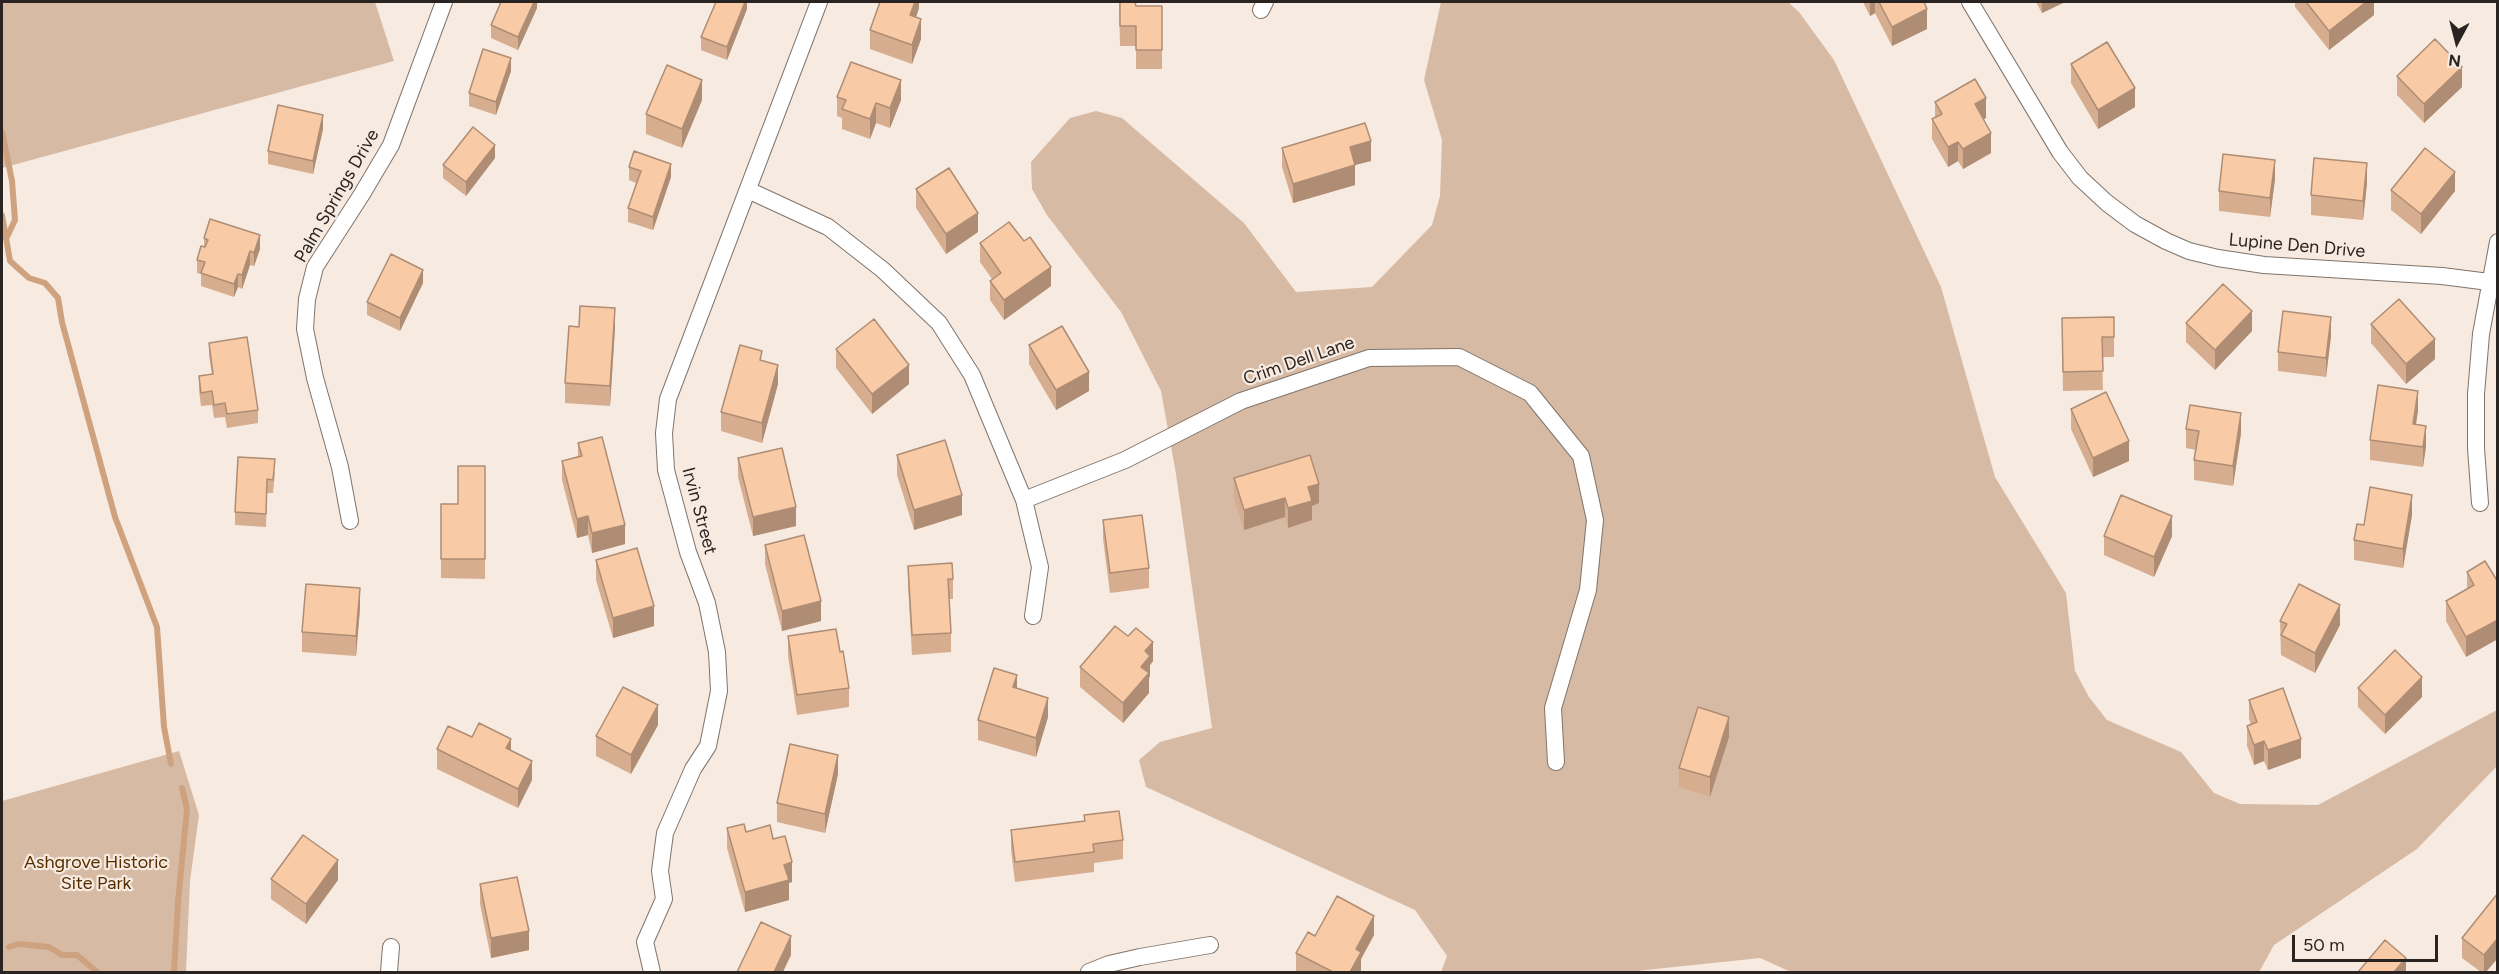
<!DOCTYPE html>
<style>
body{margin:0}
#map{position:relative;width:2499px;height:974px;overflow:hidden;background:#f7eae0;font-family:Figtree,sans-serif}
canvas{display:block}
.frame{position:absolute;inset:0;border:3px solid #292421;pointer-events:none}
.north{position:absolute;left:2427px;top:12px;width:60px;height:60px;-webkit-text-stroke:4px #f7eae0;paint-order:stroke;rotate:187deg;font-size:16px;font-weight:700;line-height:24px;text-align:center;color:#292421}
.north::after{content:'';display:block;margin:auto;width:21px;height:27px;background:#292421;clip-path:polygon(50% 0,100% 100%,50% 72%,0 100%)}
.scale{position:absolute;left:2292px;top:935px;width:146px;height:27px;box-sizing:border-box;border:3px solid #292421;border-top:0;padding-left:8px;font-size:18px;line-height:21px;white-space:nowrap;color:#292421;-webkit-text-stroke:4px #f7eae0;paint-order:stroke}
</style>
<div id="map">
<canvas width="2499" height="974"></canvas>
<div class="frame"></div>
<div class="north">N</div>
<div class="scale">50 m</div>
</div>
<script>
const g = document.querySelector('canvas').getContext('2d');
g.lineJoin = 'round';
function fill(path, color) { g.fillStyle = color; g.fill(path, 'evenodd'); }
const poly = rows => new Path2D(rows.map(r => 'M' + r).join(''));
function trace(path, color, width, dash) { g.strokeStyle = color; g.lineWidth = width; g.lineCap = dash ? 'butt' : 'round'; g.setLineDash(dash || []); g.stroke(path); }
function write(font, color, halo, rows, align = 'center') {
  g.font = font + ' Figtree,sans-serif'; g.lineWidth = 4.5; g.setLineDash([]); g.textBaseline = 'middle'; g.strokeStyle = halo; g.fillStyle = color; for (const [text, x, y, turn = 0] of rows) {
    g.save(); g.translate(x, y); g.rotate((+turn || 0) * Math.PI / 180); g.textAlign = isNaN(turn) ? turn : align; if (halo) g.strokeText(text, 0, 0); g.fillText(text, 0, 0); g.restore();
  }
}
fill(poly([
 [2,2,375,2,394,61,2,168],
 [1441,2,1788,2,1799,12,1834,60,1941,287,1995,477,2066,593,2075,671,2089,697,2107,720,2181,752,2214,793,2240,804,2318,805,2497,710,2497,766,2417,849,2274,945,2259,972,1791,972,1760,958,1627,972,1441,972,1447,956,1415,910,1146,787,1139,760,1160,742,1212,728,1176,474,1161,391,1121,312,1047,215,1032,189,1031,162,1070,118,1096,111,1122,118,1244,223,1296,292,1372,287,1432,225,1440,196,1442,140,1424,80],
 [179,751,199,815,190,881,186,972,2,972,2,801]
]), '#d7baa4');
trace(poly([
 [2,132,12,181,15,220,6,239],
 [2,215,10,261,29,278,45,283,58,298,62,322,115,517,157,627,164,727,171,764],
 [9,947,18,944,49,947,62,955,77,955,97,972],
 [174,972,178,902,187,809,182,788]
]), '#cfa27f', 6);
const street = poly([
 [1970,2,2060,152,2080,178,2107,203,2135,224,2166,241,2189,251,2218,258,2264,265,2442,276,2489,282],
 [1261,10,1265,2],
 [748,190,828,227,883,270,939,323,972,375,1024,500,1040,567,1033,616],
 [1024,500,1125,460,1241,401,1369,358,1459,357,1530,393,1581,456,1595,520,1588,590,1553,708,1556,762],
 [2480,503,2476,448,2476,394,2481,334,2498,242],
 [350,521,340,467,315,378,305,329,307,299,315,267,362,194,391,145,444,2],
 [389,972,391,947],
 [652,972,645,942,664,899,660,871,665,833,693,769,708,746,719,691,717,652,707,603,688,552,666,470,664,433,668,399,819,2],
 [1089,972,1109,964,1140,957,1210,945]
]);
trace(street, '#7f746b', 18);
trace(street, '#fff', 16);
fill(poly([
 [537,2,537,8,518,50,491,38,491,25],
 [747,2,747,9,727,60,701,50,701,37],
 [919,2,919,8,916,17,921,39,912,64,870,49,870,30],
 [1119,2,1136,6,1162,6,1162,69,1136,69,1136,46,1120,46],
 [1863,2,1924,2,1927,29,1892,46,1875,13,1870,16],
 [2036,2,2065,2,2042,13],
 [2295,2,2374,2,2374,15,2329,50,2295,7],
 [2071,64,2135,107,2098,129,2071,83],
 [511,71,496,115,469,106,469,93],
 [2397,76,2462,87,2424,123,2397,95],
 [837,97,901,100,890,128,876,123,870,139,842,129,842,118,837,116],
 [702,100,682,148,646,134,646,114],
 [1935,102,1986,118,1983,119,1991,153,1963,169,1958,161,1948,167,1932,139,1932,119,1935,118],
 [323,129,313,174,268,164,268,151],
 [1282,148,1371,161,1355,165,1355,185,1293,203,1282,167],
 [495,158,466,196,443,178,443,165],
 [629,167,671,177,653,230,628,222,628,208,636,183,629,180],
 [2275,179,2270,217,2219,211,2219,191],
 [2367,183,2363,220,2311,215,2311,195],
 [916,189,978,232,946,254,916,208],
 [2391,190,2455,191,2421,234,2391,210],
 [204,238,260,249,254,266,250,265,242,289,238,287,234,297,201,286,201,274,197,273,197,260,204,247],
 [980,243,1051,286,1004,320,990,300,990,281,992,279,980,262],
 [423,283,400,331,367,315,367,302],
 [2114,317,2114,357,2102,357,2103,390,2063,391,2062,318],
 [2186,323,2252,331,2215,370,2186,342],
 [2371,324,2435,359,2406,384,2371,343],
 [579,327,615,328,610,406,565,403,565,383],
 [2331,336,2326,377,2278,371,2278,352],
 [209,343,258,410,258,423,227,428,225,417,214,418,212,405,201,406,199,390,199,376,212,374,209,356],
 [1029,345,1089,391,1056,410,1029,364],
 [836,349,909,384,872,414,836,368],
 [762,361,778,384,762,443,721,431,721,412],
 [2071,409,2129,461,2093,477,2071,429],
 [2418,410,2416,424,2426,446,2423,467,2370,460,2370,440],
 [2186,429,2241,433,2233,486,2194,480,2194,460,2196,450,2186,448],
 [578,443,625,544,592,553,588,535,577,538,562,480,562,461,578,456],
 [897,455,962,515,914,530,897,475],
 [738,458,796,526,753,536,738,477],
 [485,466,485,579,441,578,441,504,458,504],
 [275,472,273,493,267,493,266,527,235,525,235,512],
 [1234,478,1319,503,1312,506,1312,520,1288,528,1285,517,1244,530,1234,498],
 [2412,515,2403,568,2354,560,2354,540,2364,525],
 [1103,520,1149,568,1149,588,1110,593,1103,539],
 [2104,536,2172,536,2154,577,2104,555],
 [765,545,821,621,782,631,765,564],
 [596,560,654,626,613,638,596,580],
 [2485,561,2466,657,2446,621,2446,601,2467,589,2467,572],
 [908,566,953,579,953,599,949,599,951,633,951,652,912,655,908,585],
 [360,608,356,656,302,652,302,632],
 [2280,621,2340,625,2315,673,2281,655],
 [788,636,840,652,849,688,849,707,797,715,788,656],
 [1153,661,1150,665,1150,676,1149,678,1149,693,1123,723,1080,687,1080,667],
 [1017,688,1048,717,1036,757,978,740,978,720],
 [2358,688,2422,697,2385,734,2358,707],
 [2249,700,2301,758,2268,770,2264,761,2254,765,2247,746,2247,726,2251,725,2249,719],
 [658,725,631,774,596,756,596,736],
 [472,737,511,750,532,780,518,808,437,769,437,749],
 [1729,737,1710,797,1679,787,1679,768],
 [838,774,825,833,777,822,777,803],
 [1084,815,1123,840,1123,859,1094,863,1094,872,1015,882,1011,850,1011,830,1084,821],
 [727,828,773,839,792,882,789,883,789,900,745,912,727,848],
 [271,879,338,880,306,924,271,899],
 [480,884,529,950,491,958,480,904],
 [2498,893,2486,972,2481,972,2462,958,2462,938],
 [1374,935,1361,959,1360,972,1296,972,1296,953,1315,936]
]), '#d6ae8f');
fill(poly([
 [534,2,537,2,537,8,518,50,518,37],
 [745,2,747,2,747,9,727,60,727,47],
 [915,2,919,2,919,8,910,35,910,15],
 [1870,2,1875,2,1875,13,1870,16],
 [2042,2,2065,2,2042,13],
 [2366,2,2374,2,2374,15,2329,50,2329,31],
 [1927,9,1927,29,1892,46,1892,27],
 [921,19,921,39,912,64,912,45],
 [511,58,511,71,496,115,496,102],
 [2462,67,2462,87,2424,123,2424,104],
 [702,80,702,100,682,148,682,129],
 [901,80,901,100,890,128,890,108],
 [2135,88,2135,107,2098,129,2098,110],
 [1986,98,1986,118,1975,124,1975,104],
 [876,103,876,123,870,139,870,119],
 [323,115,323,129,313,174,313,161],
 [1991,133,1991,153,1963,169,1963,149],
 [1371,141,1371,161,1355,165,1355,185,1293,203,1293,184,1350,147],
 [1958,142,1958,161,1948,167,1948,147],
 [495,145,495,158,466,196,466,182],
 [2275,160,2275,179,2270,217,2270,198],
 [2367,163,2367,183,2363,220,2363,201],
 [671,164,671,177,653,230,653,217],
 [2455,172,2455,191,2421,234,2421,214],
 [978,213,978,232,946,254,946,234],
 [260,235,260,249,254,266,254,253],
 [250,251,250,265,242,289,242,275],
 [1051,267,1051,286,1004,320,1004,300],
 [423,270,423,283,400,331,400,318],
 [238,274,238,287,234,297,234,284],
 [615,308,615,328,610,406,610,386],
 [2252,311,2252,331,2215,370,2215,350],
 [2331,317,2331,336,2326,377,2326,358],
 [2435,339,2435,359,2406,384,2406,364],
 [778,365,778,384,762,443,762,423],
 [909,365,909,384,872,414,872,394],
 [1089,372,1089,391,1056,410,1056,390],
 [2418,391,2418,410,2413,444,2413,424],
 [2241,413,2241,433,2233,486,2233,466],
 [2426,426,2426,446,2423,467,2423,447],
 [2129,441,2129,461,2093,477,2093,458],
 [1319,484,1319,503,1312,506,1312,520,1288,528,1288,508,1308,487],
 [962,495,962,515,914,530,914,510],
 [2412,495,2412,515,2403,568,2403,549],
 [1285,498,1285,517,1244,530,1244,510],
 [796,507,796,526,753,536,753,517],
 [588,516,588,535,577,538,577,519],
 [2172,516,2172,536,2154,577,2154,557],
 [625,525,625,544,592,553,592,533],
 [360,588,360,608,356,656,356,636],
 [821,601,821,621,782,631,782,611],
 [2340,605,2340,625,2315,673,2315,653],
 [654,606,654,626,613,638,613,618],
 [2498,620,2498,639,2466,657,2466,637],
 [1153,642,1153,661,1150,665,1150,676,1149,678,1149,693,1123,723,1123,703,1141,667,1145,651],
 [1017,675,1017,694,1013,687],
 [2422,677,2422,697,2385,734,2385,715],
 [1048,698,1048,717,1036,757,1036,738],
 [658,705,658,725,631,774,631,755],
 [1729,717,1729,737,1710,797,1710,777],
 [511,739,511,759,506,748],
 [2301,739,2301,758,2268,770,2268,750],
 [2264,741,2264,761,2254,765,2254,745],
 [838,755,838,774,825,833,825,814],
 [532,761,532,780,518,808,518,789],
 [338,860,338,880,306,924,306,904],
 [792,862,792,882,789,883,789,900,745,912,745,892,784,865],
 [1374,916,1374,935,1361,959,1361,972,1350,972,1356,949],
 [529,931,529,950,491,958,491,938],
 [791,936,791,955,783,972,774,972],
 [2498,938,2498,958,2486,972,2484,972,2484,955],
 [2406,958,2406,971,2405,972,2394,972]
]), '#ae8d74');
const building = poly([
 [501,2,534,2,518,37,491,25,501,2],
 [716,2,745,2,727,47,701,37,716,2],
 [880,2,915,2,910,15,921,19,912,45,870,30,880,2],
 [1120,2,1135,2,1136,6,1162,6,1162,50,1136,50,1136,26,1120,26,1120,2],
 [1879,2,1924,2,1927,9,1892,27,1879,2],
 [2306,2,2366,2,2329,31,2306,2],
 [2435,39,2462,67,2424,104,2397,76,2435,39],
 [2107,42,2135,88,2098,110,2071,64,2107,42],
 [483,49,511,58,496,102,469,93,483,49],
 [851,62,901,80,890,108,876,103,870,119,842,109,846,100,837,97,851,62],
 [667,65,702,80,682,129,646,114,667,65],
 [1975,79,1986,98,1975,104,1991,133,1963,149,1958,142,1948,147,1932,119,1942,114,1935,102,1975,79],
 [278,105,323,115,313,161,268,151,278,105],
 [1365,123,1371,141,1350,147,1355,165,1293,184,1282,148,1365,123],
 [473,127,495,145,466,182,443,165,473,127],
 [2425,148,2455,172,2421,214,2391,190,2425,148],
 [634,151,671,164,653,217,628,208,641,171,629,167,634,151],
 [2223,154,2275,160,2270,198,2219,191,2223,154],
 [2314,158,2367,163,2363,201,2311,195,2314,158],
 [949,168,978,213,946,234,916,189,949,168],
 [210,219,260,235,254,253,250,251,242,275,238,274,234,284,201,273,205,262,197,260,201,246,205,247,208,240,204,238,210,219],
 [1009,222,1024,241,1030,237,1051,267,1004,300,990,281,1001,273,980,243,1009,222],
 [391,254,423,270,400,318,367,302,391,254],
 [2223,284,2252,311,2215,350,2186,323,2223,284],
 [2399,299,2435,339,2406,364,2371,324,2399,299],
 [580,306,615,308,610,386,565,383,569,326,579,327,580,306],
 [2283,311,2331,317,2326,358,2278,352,2283,311],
 [2114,317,2114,337,2102,337,2103,371,2063,372,2062,318,2114,317],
 [874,319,909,365,872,394,836,349,874,319],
 [1062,326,1089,372,1056,390,1029,345,1062,326],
 [247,337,258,410,227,414,225,403,214,405,212,391,201,393,199,376,213,374,209,343,247,337],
 [740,345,762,351,760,360,778,365,762,423,721,412,740,345],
 [2378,385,2418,391,2413,424,2426,426,2423,447,2370,440,2378,385],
 [2106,392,2129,441,2093,458,2071,409,2106,392],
 [2190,405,2241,413,2233,466,2194,460,2199,431,2186,429,2190,405],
 [602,437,625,525,592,533,588,516,577,519,562,461,582,456,578,443,602,437],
 [945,440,962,495,914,510,897,455,945,440],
 [782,448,796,507,753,517,738,458,782,448],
 [1310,455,1319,484,1308,487,1312,501,1288,508,1285,498,1244,510,1234,478,1310,455],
 [238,457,275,459,273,480,267,479,266,514,235,512,238,457],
 [458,466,485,466,485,559,441,559,441,504,458,504,458,466],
 [2370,487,2412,495,2403,549,2354,540,2357,524,2364,525,2370,487],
 [2121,495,2172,516,2154,557,2104,536,2121,495],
 [1142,515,1149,568,1110,573,1103,520,1142,515],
 [804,535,821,601,782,611,765,545,804,535],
 [637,548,654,606,613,618,596,560,637,548],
 [2485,561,2498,582,2498,620,2466,637,2446,601,2474,585,2467,572,2485,561],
 [952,563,953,579,948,579,951,633,912,635,908,566,952,563],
 [306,584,360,588,356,636,302,632,306,584],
 [2299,584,2340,605,2315,653,2281,635,2287,624,2280,621,2299,584],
 [1115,626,1128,636,1136,628,1153,642,1145,651,1150,656,1141,667,1149,673,1123,703,1080,667,1115,626],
 [836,629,840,652,843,651,849,688,797,695,788,636,836,629],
 [2395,650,2422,677,2385,715,2358,688,2395,650],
 [994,668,1017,675,1013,687,1048,698,1036,738,978,720,994,668],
 [623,687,658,705,631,755,596,736,623,687],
 [2283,688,2301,739,2268,750,2264,741,2254,745,2247,726,2257,722,2249,700,2283,688],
 [1698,707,1729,717,1710,777,1679,768,1698,707],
 [479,723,511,739,506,748,532,761,518,789,437,749,448,726,472,737,479,723],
 [790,744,838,755,825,814,777,803,790,744],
 [1119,811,1123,840,1093,844,1094,852,1015,862,1011,830,1085,821,1084,815,1119,811],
 [744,824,746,832,770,825,773,839,785,836,792,862,784,865,789,880,745,892,727,828,744,824],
 [303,835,338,860,306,904,271,879,303,835],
 [517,877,529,931,491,938,480,884,517,877],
 [2498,893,2498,938,2484,955,2462,938,2498,893],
 [1337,896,1374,916,1356,949,1361,952,1350,972,1333,972,1296,953,1308,932,1315,936,1337,896],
 [761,922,791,936,774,972,737,972,761,922],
 [2385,940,2406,958,2394,972,2358,972,2385,940]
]);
fill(building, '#f9caa6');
trace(building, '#ae8d74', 1.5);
write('18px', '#292421', '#f7eae0', [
 ["Palm Springs Drive",337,196,-60],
 ["Lupine Den Drive",2297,246,5],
 ["Crim Dell Lane",1299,361,-19],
 ["Irvin Street",699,511,75]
]);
write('18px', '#572d00', '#f7eae0', [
 ["Ashgrove Historic",96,863],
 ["Site Park",96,884]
]);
</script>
